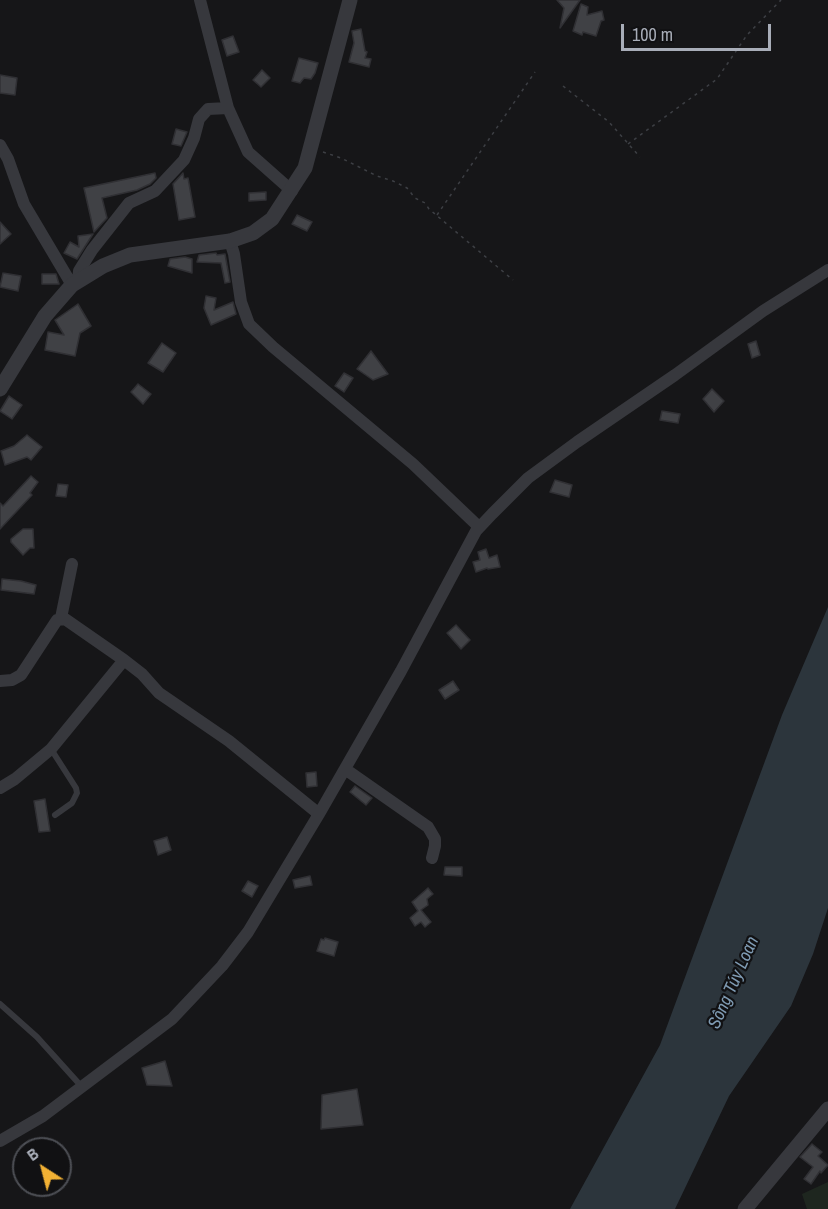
<!DOCTYPE html>
<meta charset="utf-8">
<style>
body{margin:0}
#map{position:relative;width:828px;height:1209px;overflow:hidden;background:#161618;font-family:"Archivo Narrow",sans-serif}
canvas{display:block}
.north{position:absolute;left:12px;top:1137px;width:60px;height:60px;box-sizing:border-box;background:#111113;border:2px solid #4d4f55;border-radius:50%;rotate:324deg;font-size:16px;font-weight:700;line-height:24px;text-align:center;color:#a8adb8}
.north::after{content:'';display:block;margin:auto;width:21px;height:27px;background:#f2b134;clip-path:polygon(50% 0,100% 100%,50% 72%,0 100%)}
.scale{position:absolute;left:621px;top:24px;width:150px;height:27px;box-sizing:border-box;border:3px solid #a8adb8;border-top:0;padding-left:8px;font-size:18px;line-height:21px;white-space:nowrap;color:#a8adb8;-webkit-text-stroke:4px #111113;paint-order:stroke}
</style>
<div id="map">
<canvas width="828" height="1209"></canvas>
<div class="north">B</div>
<div class="scale">100 m</div>
</div>
<script>
const g = document.querySelector('canvas').getContext('2d');
g.lineJoin = 'round';
function fill(path, color) { g.fillStyle = color; g.fill(path, 'evenodd'); }
const poly = rows => new Path2D(rows.map(r => 'M' + r).join(''));
function trace(path, color, width, dash) { g.strokeStyle = color; g.lineWidth = width; g.lineCap = dash ? 'butt' : 'round'; g.setLineDash(dash || []); g.stroke(path); }
function write(font, color, halo, rows, align = 'center') {
  g.font = font + ' "Archivo Narrow",sans-serif'; g.lineWidth = 4.5; g.setLineDash([]); g.textBaseline = 'middle'; g.strokeStyle = halo; g.fillStyle = color; for (const [text, x, y, turn = 0] of rows) {
    g.save(); g.translate(x, y); g.rotate((+turn || 0) * Math.PI / 180); g.textAlign = isNaN(turn) ? turn : align; if (halo) g.strokeText(text, 0, 0); g.fillText(text, 0, 0); g.restore();
  }
}
fill(poly([
 [828,1182,828,1209,807,1209,802,1194]
]), '#1e261f');
fill(poly([
 [828,607,828,908,813,954,791,1006,729,1096,675,1209,570,1209,660,1045,782,715]
]), '#2c353c');
const building = poly([
 [557,0,580,0,560,28,564,8,557,0],
 [581,4,588,7,587,15,602,11,604,20,601,21,596,36,583,32,582,35,573,31,581,4],
 [361,29,365,51,367,52,365,58,371,59,369,67,349,62,354,43,352,31,361,29],
 [233,36,239,52,227,56,222,40,233,36],
 [299,58,318,63,315,73,311,79,304,78,300,83,292,81,299,58],
 [262,70,270,78,261,87,253,80,262,70],
 [0,75,17,78,15,95,0,93,0,75],
 [176,129,187,132,181,146,172,144,176,129],
 [155,173,156,178,150,184,137,190,102,198,107,218,94,232,84,188,155,173],
 [183,173,184,179,188,178,195,217,179,220,173,184,183,173],
 [266,192,266,200,249,201,249,193,266,192],
 [297,215,312,222,307,231,292,224,297,215],
 [0,222,11,234,0,244,0,222],
 [93,234,77,259,64,253,70,242,79,247,78,236,93,234],
 [216,253,217,255,225,254,230,282,225,283,221,263,197,262,199,255,216,253],
 [185,257,192,259,192,273,168,266,170,259,185,257],
 [3,273,21,276,18,291,0,287,3,273],
 [42,274,56,274,59,284,42,284,42,274],
 [206,296,216,298,214,310,233,302,236,314,211,325,204,308,206,296],
 [78,304,91,326,80,333,75,356,45,350,48,332,64,335,55,320,78,304],
 [756,341,760,355,752,358,748,344,756,341],
 [162,343,176,353,163,372,148,363,162,343],
 [371,351,388,374,373,380,357,369,371,351],
 [344,373,353,378,344,392,335,386,344,373],
 [138,384,151,394,143,404,131,392,138,384],
 [712,389,724,401,714,412,703,399,712,389],
 [9,396,22,405,12,419,0,411,9,396],
 [662,411,680,414,678,423,660,420,662,411],
 [27,435,42,447,31,460,27,457,5,465,1,451,14,446,27,435],
 [31,476,38,482,30,493,32,495,0,529,0,503,3,506,31,476],
 [555,480,572,485,569,497,550,492,555,480],
 [58,484,68,485,66,497,56,496,58,484],
 [23,529,33,529,34,548,30,548,23,555,11,542,11,539,23,529],
 [486,549,489,558,497,555,500,567,488,569,487,568,476,572,473,562,480,560,478,552,486,549],
 [2,579,21,581,36,585,34,594,1,590,2,579],
 [456,625,470,640,461,649,447,633,456,625],
 [453,681,459,690,445,699,439,690,453,681],
 [316,772,317,786,307,787,306,773,316,772],
 [355,786,372,798,366,805,350,792,355,786],
 [45,799,50,831,39,832,34,801,45,799],
 [167,837,171,850,158,855,154,841,167,837],
 [445,867,462,867,462,876,444,875,445,867],
 [310,876,312,885,295,888,293,880,310,876],
 [248,881,258,886,252,897,242,891,248,881],
 [428,888,433,894,427,899,428,905,421,910,431,922,425,927,421,922,415,926,410,918,418,911,412,902,428,888],
 [325,938,338,942,334,956,317,951,321,939,324,940,325,938],
 [165,1061,172,1086,147,1085,142,1068,165,1061],
 [357,1089,363,1125,321,1129,322,1095,357,1089],
 [812,1144,822,1152,818,1156,828,1165,821,1173,820,1171,811,1184,804,1179,813,1167,800,1157,812,1144]
]);
fill(building, '#404145');
trace(building, '#303034', 1.5);
trace(poly([
 [563,86,609,122,640,157],
 [628,144,717,79,747,35,781,0],
 [323,152,341,158,377,176,393,181,407,188,415,198,425,203,429,209,513,280],
 [437,215,535,72]
]), '#3d3f44', 1.5, [3, 4.5]);
trace(poly([
 [51,749,76,788,77,793,72,803,55,815],
 [0,1004,37,1037,82,1087]
]), '#37383d', 6);
trace(poly([
 [200,0,228,108,248,152,292,191],
 [0,145,8,159,24,204,72,285],
 [230,241,234,254,241,302,249,324,273,347,413,464,479,527],
 [78,281,79,271,92,250,129,203,155,191,184,160,194,138,199,119,208,109,228,108],
 [61,618,72,564],
 [0,681,12,680,21,675,57,620,65,619,124,660,142,674,159,693,229,741,319,814],
 [345,769,428,827,435,839,435,846,432,858],
 [0,788,15,779,51,749,124,660],
 [0,1141,43,1116,172,1019,222,966,248,932,319,814,401,671,476,531,492,514,528,478,577,442,675,375,763,311,828,270]
]), '#37383d', 12);
trace(poly([
 [0,389,45,316,72,285,103,266,130,255,230,241,253,233,272,219,305,168,350,0],
 [745,1209,828,1109]
]), '#37383d', 15);
write('italic 18px', '#7f9bb3', '#111113', [
 ["Sông Túy Loan",734,983,-66]
]);
</script>
